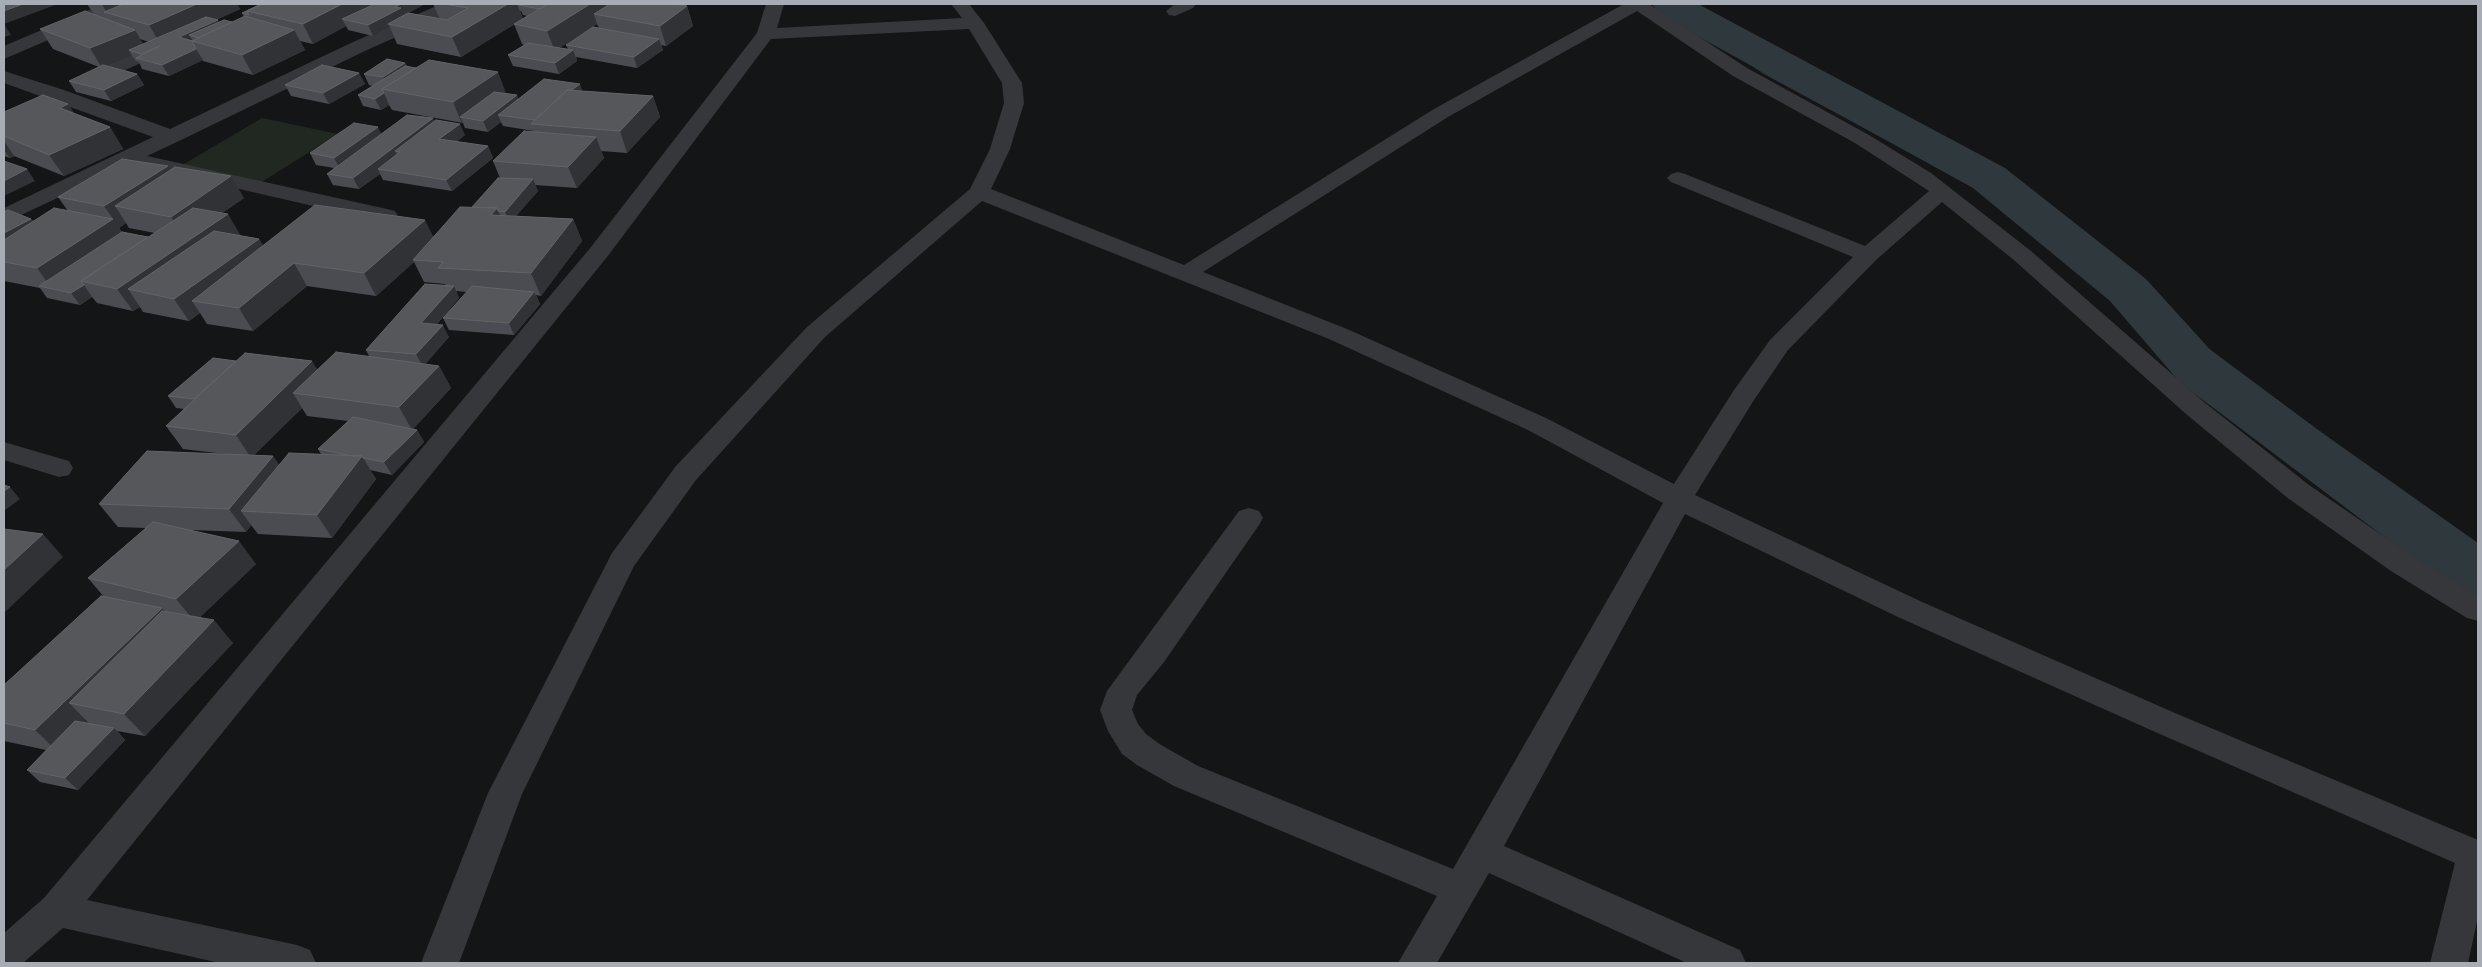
<!DOCTYPE html>
<style>
body{margin:0}
#map{position:relative;width:2482px;height:967px;overflow:hidden;background:#141516;font-family:"PT Sans Narrow",sans-serif}
canvas{display:block}
.frame{position:absolute;inset:0;border:5px solid #a8adb5;pointer-events:none}
</style>
<div id="map">
<canvas width="2482" height="967"></canvas>
<div class="frame"></div>
</div>
<script>
const g = document.querySelector('canvas').getContext('2d');
g.lineJoin = 'round';
function fill(path, color) { g.fillStyle = color; g.fill(path, 'evenodd'); }
const poly = rows => new Path2D(rows.map(r => 'M' + r).join(''));
function trace(path, color, width, dash) { g.strokeStyle = color; g.lineWidth = width; g.lineCap = dash ? 'butt' : 'round'; g.setLineDash(dash || []); g.stroke(path); }
fill(poly([
 [262,118,338,134,257,185,179,167]
]), '#212821');
fill(poly([
 [1658,4,1670,4,1772,70,1992,187,2478,549,2478,564,2472,562,1984,193,1764,74,1658,4]
]), '#2f383d');
fill(poly([
 [1652,4,1698,4,2005,168,2146,279,2215,355,2229,367,2478,543,2478,598,2456,591,2191,391,2177,379,2110,301,1973,188,1701,38,1658,12,1652,4]
]), '#2f383d');
fill(poly([
 [129,152,387,209,395,211,398,216,395,221,387,223,122,162,119,158,122,154,129,152]
]), '#36373a');
fill(poly([
 [103,4,126,4,123,8,4,59,4,46,103,4],
 [441,4,464,4,461,8,367,50,179,141,4,223,4,208,153,137,4,83,4,71,64,90,170,129,353,42,441,4],
 [766,4,784,4,777,28,962,18,951,4,969,4,984,23,1022,83,1024,103,1010,149,991,189,1184,265,1434,109,1624,4,1649,4,1747,68,1869,135,1931,173,2031,251,2204,402,2309,485,2411,555,2478,596,2478,621,2467,618,2391,571,2289,499,2186,414,2015,261,1942,202,1876,260,1788,350,1754,400,1695,495,1920,601,2175,713,2478,840,2478,917,2468,963,2430,963,2455,863,2153,731,1898,617,1685,514,1504,846,1740,950,1746,963,1687,963,1489,873,1437,963,1398,963,1437,896,1174,786,1137,765,1122,754,1108,731,1100,710,1107,691,1239,511,1249,508,1259,511,1263,518,1259,525,1164,662,1137,695,1132,710,1138,724,1146,734,1161,745,1198,766,1453,869,1663,503,1528,430,1329,339,982,201,825,337,696,480,634,566,522,794,459,963,421,963,488,793,612,553,676,466,807,327,970,189,990,149,1004,103,1002,83,969,29,771,39,607,257,87,900,297,945,310,950,316,963,220,963,63,928,23,963,4,963,4,933,44,898,591,247,757,33,766,4],
 [1637,11,1733,76,1855,143,1929,191,1865,246,1685,174,1678,172,1671,174,1667,178,1671,182,1853,257,1770,340,1734,390,1674,484,1546,418,1347,329,1203,272,1448,117,1637,11],
 [1175,4,1196,4,1193,8,1175,16,1169,15,1166,11,1175,4],
 [167,38,174,40,176,44,174,48,88,87,74,87,71,83,74,79,167,38],
 [4,442,69,461,73,468,69,475,59,477,4,460,4,442]
]), '#36373a');
fill(poly([
 [87,4,237,4,240,9,216,20,219,22,232,22,244,17,242,13,261,4,425,4,408,13,440,19,433,4,673,4,687,6,693,26,666,46,661,45,663,50,637,68,576,57,577,61,559,74,513,66,508,55,524,45,522,44,514,24,527,16,523,15,521,11,520,11,523,19,461,57,397,44,390,27,373,36,348,30,346,26,313,44,300,41,305,50,253,75,203,61,203,60,169,76,142,69,139,62,136,61,132,56,107,66,137,74,144,85,111,101,76,92,69,81,99,67,53,49,40,29,94,14],
 [597,24,599,28,566,45,568,49,559,48],
 [140,39,149,42,143,44],
 [405,63,407,66,506,93,505,93,517,95,518,99,582,91,653,96,660,117,627,153,601,151,604,158,577,188,535,185,538,191,516,216,573,219,582,241,541,296,536,295,540,304,514,335,449,330,443,318,467,292,456,291,459,298,437,324,449,337,425,364,439,366,451,388,413,429,417,430,424,442,392,475,370,470,376,479,332,538,258,534,251,525,246,532,191,530,256,564,200,617,233,643,145,736,117,731,125,740,78,790,40,782,27,770,46,750,4,741,4,685,104,597,88,578,146,528,118,527,99,504,225,454,183,449,166,426,184,409,176,408,168,396,236,361,318,369,369,356,366,350,446,286,445,284,424,282,414,262,376,296,307,286,253,331,207,324,200,313,189,321,143,312,140,307,133,311,97,303,92,297,80,305,47,298,40,288,4,281,4,212,31,219,33,221,68,211,58,197,170,170,244,198,222,213,241,236,259,239,263,246,433,237,472,207,500,178,493,161,534,132,534,131,503,126,501,122,488,132,465,128,463,123,392,110,389,105,381,110,363,106,358,95,373,86,369,85,364,74],
 [126,223,129,228,155,233,148,237,122,232,119,228],
 [302,408,307,416,348,421,318,449,321,454,279,465,273,456,254,455],
 [359,73,365,84,329,104,291,96,285,85],
 [68,104,74,114,110,127,123,149,64,176,14,156,10,158,4,156,4,112],
 [433,118,434,122,465,135,456,142,488,146,493,158,452,191,383,180,380,174,359,189,333,185,327,174,334,168,316,165,310,153,381,134]
]), '#4b4c51');
fill(poly([
 [23,4,58,4,4,24,11,35,4,37,4,11],
 [102,4,144,4,107,13],
 [197,4,237,4,240,9,161,45,149,25],
 [342,4,383,4,342,19,346,26,313,44,303,24],
 [401,4,425,4,388,24,390,27,373,36,368,25],
 [508,4,517,4,523,19,461,57,452,37],
 [590,4,619,4,594,14,597,24,555,51,547,31],
 [687,6,693,26,666,46,660,26],
 [218,20,223,31,189,35,193,41,179,37],
 [135,30,147,50,129,50,132,56,102,68,90,48],
 [294,30,305,50,253,75,242,55],
 [659,39,663,50,637,68,634,57],
 [196,49,203,60,169,76,162,65],
 [573,50,577,61,559,74,555,63],
 [405,63,410,74,388,88,383,77],
 [498,72,506,93,469,119,460,117,463,123,462,124,453,102],
 [359,73,365,84,329,104,323,93],
 [137,74,144,85,111,101,104,90],
 [580,84,584,95,535,120],
 [384,93,389,105,381,110,375,99],
 [517,95,521,106,498,115,501,122,488,132,483,121],
 [653,96,660,117,627,153,620,131],
 [68,104,82,126,60,108],
 [433,118,438,130,400,152,395,151,399,159,378,169,380,174,359,189,353,178],
 [460,124,465,135,445,151,439,139],
 [110,127,123,149,64,176,49,155],
 [378,127,383,138,340,169,334,158],
 [596,137,604,158,577,188,568,167],
 [4,141,14,156,10,158,4,150],
 [488,146,493,158,452,191,446,180],
 [168,166,181,188,115,206,126,223,119,228,128,241,52,289,37,268,113,219,104,206],
 [27,169,35,181,4,196,4,181],
 [231,176,244,198,185,239,171,217],
 [533,179,538,191,510,223,505,212],
 [497,208,506,230,491,215],
 [228,214,241,236,128,289,140,307,133,311,117,289],
 [31,219,40,230,4,249,4,233],
 [573,219,582,241,541,296,531,273],
 [425,220,436,242,413,260,414,262,376,296,364,273],
 [259,239,272,261,192,301,200,313,189,321,174,299],
 [294,263,307,286,253,331,239,308],
 [84,285,92,297,80,305,71,293],
 [454,286,459,298,427,335,421,323],
 [534,292,540,304,514,335,509,323],
 [443,325,449,337,423,367,416,354],
 [312,361,326,384,293,393,302,408,251,458,236,435],
 [439,366,451,388,412,430,399,407],
 [417,430,424,442,392,475,384,462],
 [273,456,288,479,241,511,251,525,246,532,229,509],
 [362,456,376,479,332,538,317,515],
 [10,487,20,499,4,511,4,491],
 [43,534,63,557,4,613,4,570],
 [239,541,256,564,195,622,176,599],
 [162,608,182,631,69,703,89,723,59,753,35,730],
 [214,620,233,643,145,736,124,714],
 [114,728,125,740,78,790,65,778]
]), '#313235');
const building = poly([
 [4,4,23,4,4,11,4,4],
 [124,4,197,4,149,25,104,12,124,4],
 [261,4,263,4,247,11,249,15,242,13,261,4],
 [263,4,342,4,303,24,247,11,263,4],
 [375,4,401,4,395,7,401,8,368,25,342,19,375,4],
 [444,4,508,4,452,37,388,24,408,13,447,20,468,8,444,4],
 [520,4,548,4,539,9,519,5,520,4],
 [548,4,590,4,547,31,514,24,548,4],
 [610,4,673,4,687,6,660,26,594,14,610,4],
 [85,11,135,30,90,48,40,29,85,11],
 [245,16,294,30,242,55,192,41,245,16],
 [206,17,218,20,179,37,192,41,196,49,162,65,136,58,160,46,141,54,129,50,206,17],
 [224,20,232,22,198,38,189,35,224,20],
 [593,27,659,39,634,57,566,45,593,27],
 [528,43,573,50,555,63,508,55,528,43],
 [387,59,405,63,383,77,364,74,387,59],
 [429,60,498,72,453,102,382,89,429,60],
 [103,65,137,74,104,90,69,81,103,65],
 [322,65,359,73,323,93,285,85,322,65],
 [405,66,416,68,382,89,384,93,375,99,358,95,405,66],
 [544,79,580,84,572,90,567,90,535,120,498,115,544,79],
 [567,90,653,96,620,131,531,124,567,90],
 [494,92,517,95,483,121,460,117,494,92],
 [43,95,68,104,60,108,110,127,49,155,4,136,4,112,43,95],
 [407,115,433,118,353,178,327,174,407,115],
 [436,120,460,124,439,139,488,146,446,180,378,169,400,152,395,151,436,120],
 [354,123,378,127,334,158,310,153,354,123],
 [524,131,596,137,568,167,493,161,524,131],
 [122,159,168,166,104,206,58,197,122,159],
 [4,161,27,169,4,181,4,161],
 [175,167,231,176,171,217,115,206,175,167],
 [498,178,533,179,505,212,498,211,497,208,472,207,498,178],
 [315,205,425,220,364,273,294,263,239,308,192,301,315,205],
 [460,207,497,208,491,215,573,219,531,273,438,268,443,262,413,260,460,207],
 [54,208,113,219,37,268,4,262,4,240,54,208],
 [193,208,228,214,117,289,81,281,193,208],
 [8,210,31,219,4,233,4,212,8,210],
 [214,231,259,239,174,299,128,289,214,231],
 [122,232,148,237,81,281,84,285,71,293,39,286,122,232],
 [425,284,454,286,421,323,443,325,416,354,366,350,425,284],
 [472,286,534,292,509,323,443,318,472,286],
 [336,352,439,366,399,407,293,393,336,352],
 [245,353,312,361,236,435,166,426,245,353],
 [213,358,236,361,194,399,168,396,213,358],
 [353,417,417,430,384,462,363,458,362,456,352,456,318,449,353,417],
 [147,451,273,456,229,509,99,504,147,451],
 [289,453,362,456,317,515,241,511,289,453],
 [4,485,10,487,4,491,4,485],
 [153,522,239,541,176,599,88,578,153,522],
 [4,529,43,534,4,570,4,529],
 [101,596,162,608,35,730,4,723,4,685,101,596],
 [162,611,214,620,124,714,69,703,162,611],
 [75,721,114,728,65,778,27,770,75,721]
]);
fill(building, '#55575b');
trace(building, '#626469', 1);
</script>
